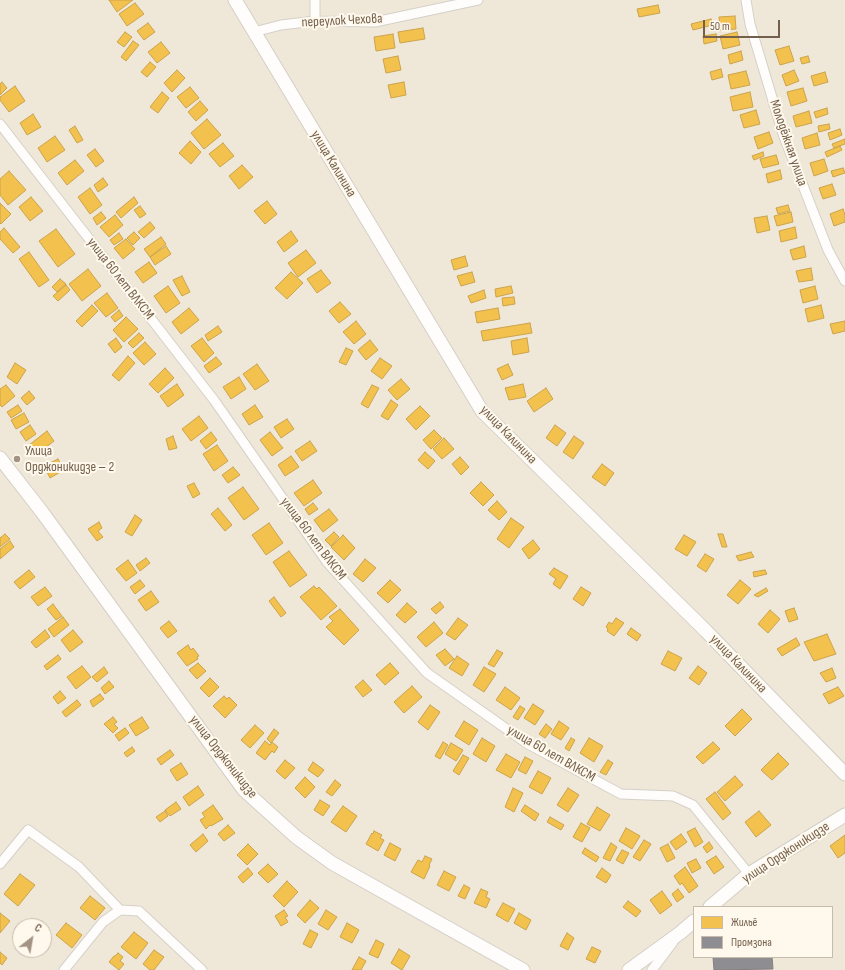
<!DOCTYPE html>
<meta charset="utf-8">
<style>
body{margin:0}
#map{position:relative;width:845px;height:970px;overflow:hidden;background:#f6f3eb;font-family:"Sofia Sans Condensed",sans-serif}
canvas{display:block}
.legend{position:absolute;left:693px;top:906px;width:140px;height:52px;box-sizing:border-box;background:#fef9ec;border:1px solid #c7bbac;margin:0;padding:5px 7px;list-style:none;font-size:12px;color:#745f4c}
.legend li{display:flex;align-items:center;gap:8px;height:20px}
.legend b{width:20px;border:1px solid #c7bbac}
.north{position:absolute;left:12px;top:918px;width:40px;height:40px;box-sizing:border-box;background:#fef9ec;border:1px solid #c7bbac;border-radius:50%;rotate:31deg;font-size:11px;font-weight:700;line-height:16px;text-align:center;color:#745f4c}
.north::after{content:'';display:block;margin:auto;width:14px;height:18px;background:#a29384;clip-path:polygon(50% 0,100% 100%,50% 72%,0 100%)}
.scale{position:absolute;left:703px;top:20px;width:77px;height:18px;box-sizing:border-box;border:2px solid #745f4c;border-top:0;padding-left:5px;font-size:12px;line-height:14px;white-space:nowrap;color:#745f4c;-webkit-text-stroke:3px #fef9ec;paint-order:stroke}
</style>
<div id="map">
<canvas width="845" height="970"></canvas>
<ul class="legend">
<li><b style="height:11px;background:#f2c14e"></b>Жильё</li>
<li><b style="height:11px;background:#8d8d92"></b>Промзона</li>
</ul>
<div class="north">С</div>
<div class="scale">50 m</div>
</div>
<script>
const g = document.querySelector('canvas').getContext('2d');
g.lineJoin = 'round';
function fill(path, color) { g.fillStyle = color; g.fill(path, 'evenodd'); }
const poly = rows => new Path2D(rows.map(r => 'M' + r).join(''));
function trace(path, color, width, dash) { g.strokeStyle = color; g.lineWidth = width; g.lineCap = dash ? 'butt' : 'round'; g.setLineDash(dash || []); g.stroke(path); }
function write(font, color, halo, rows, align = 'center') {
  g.font = font + ' "Sofia Sans Condensed",sans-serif'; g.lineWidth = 4; g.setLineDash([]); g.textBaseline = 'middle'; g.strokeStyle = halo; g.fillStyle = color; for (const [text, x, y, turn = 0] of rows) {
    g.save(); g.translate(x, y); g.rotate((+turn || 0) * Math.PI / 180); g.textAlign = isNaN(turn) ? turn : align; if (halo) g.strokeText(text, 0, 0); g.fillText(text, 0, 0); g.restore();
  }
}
fill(poly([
 [0,0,845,0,845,970,0,970],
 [694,907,832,907,832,957,694,957],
 [20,926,44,926,44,950,20,950]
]), '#efe8d9');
const homes = poly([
 [109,0,133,0,117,12,109,0],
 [135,3,144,14,127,26,119,14,135,3],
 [658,5,660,13,639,17,637,9,658,5],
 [735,16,736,29,720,30,719,17,735,16],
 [711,19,713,25,693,30,691,24,711,19],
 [148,23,155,32,144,40,137,31,148,23],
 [423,28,425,39,400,43,398,32,423,28],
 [125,32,132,37,124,47,117,42,125,32],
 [737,32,740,45,723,49,720,36,737,32],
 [393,34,395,48,376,51,374,37,393,34],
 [716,34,717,41,704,44,703,36,716,34],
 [133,41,139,45,126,61,121,57,133,41],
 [161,42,170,53,157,63,148,52,161,42],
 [789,46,794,61,780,65,775,50,789,46],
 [741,51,743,60,730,64,728,55,741,51],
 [398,56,401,70,386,73,383,59,398,56],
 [808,56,810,62,802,64,800,58,808,56],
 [150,62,156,67,147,77,141,72,150,62],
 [721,69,723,77,712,80,710,72,721,69],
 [177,70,185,78,172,92,164,83,177,70],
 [794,70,799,81,786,86,782,75,794,70],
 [746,71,750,85,731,89,728,75,746,71],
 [825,72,828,82,814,86,811,76,825,72],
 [2,82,7,88,0,95,0,84,2,82],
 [404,82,406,95,391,98,388,85,404,82],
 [15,86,25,101,9,112,0,100,0,97,15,86],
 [190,87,199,98,186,108,177,97,190,87],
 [803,88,807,101,791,106,787,92,803,88],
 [162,92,169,98,158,113,150,107,162,92],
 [750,92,753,107,733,111,730,97,750,92],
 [200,101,208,110,196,121,188,112,200,101],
 [827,108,828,114,816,118,814,112,827,108],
 [756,110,760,124,744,128,740,115,756,110],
 [809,111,812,123,796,127,793,116,809,111],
 [33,114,41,127,27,135,20,123,33,114],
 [207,119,221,135,204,149,191,133,207,119],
 [829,124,830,129,819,132,818,126,829,124],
 [75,126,83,140,77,143,69,130,75,126],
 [840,129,842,135,830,140,828,133,840,129],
 [769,132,773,143,758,149,754,137,769,132],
 [817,133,820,145,805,149,802,138,817,133],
 [55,136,65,150,47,162,38,148,55,136],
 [845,139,845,144,834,148,832,144,845,139],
 [190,141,201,152,191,164,179,153,190,141],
 [223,143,234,156,220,167,209,154,223,143],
 [840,146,842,150,827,157,825,152,840,146],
 [95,149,104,161,96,167,87,155,95,149],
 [763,152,764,156,754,160,752,156,763,152],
 [776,155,779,164,763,168,760,159,776,155],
 [824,159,828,171,814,176,810,163,824,159],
 [75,160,84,171,67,185,58,173,75,160],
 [242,165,253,177,239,189,229,176,242,165],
 [843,168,845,173,833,177,831,171,843,168],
 [780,170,782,179,768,183,766,174,780,170],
 [9,171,26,190,8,205,0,195,0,179,9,171],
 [103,178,108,185,98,192,94,185,103,178],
 [832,184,836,195,823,199,819,188,832,184],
 [90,188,102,205,90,214,78,197,90,188],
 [31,197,43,211,30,221,19,207,31,197],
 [134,197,138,203,121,218,116,212,134,197],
 [267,201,277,214,265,224,254,211,267,201],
 [0,203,11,214,1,224,0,223,0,203],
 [788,205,790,211,778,214,776,208,788,205],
 [140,206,146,214,140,218,134,210,140,206],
 [843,209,845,215,845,222,834,226,830,214,843,209],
 [101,212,106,218,97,225,93,218,101,212],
 [791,212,793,222,777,226,774,216,791,212],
 [115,215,123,225,109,237,100,227,115,215],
 [767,216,770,230,757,233,754,218,767,216],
 [150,222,155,228,144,238,138,232,150,222],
 [795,227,797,238,781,242,779,231,795,227],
 [4,228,20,247,13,253,0,239,0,232,4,228],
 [56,229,75,254,58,267,39,241,56,229],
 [291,231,298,241,284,252,277,242,291,231],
 [134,232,140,238,133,245,127,238,134,232],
 [119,233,123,239,114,245,110,240,119,233],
 [161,237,166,244,150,257,144,249,161,237],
 [126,239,135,249,123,259,114,248,126,239],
 [166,246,171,254,155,265,150,257,166,246],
 [804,246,806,257,793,260,790,250,804,246],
 [306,250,316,263,298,277,288,263,306,250],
 [29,252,49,280,39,287,19,259,29,252],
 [465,256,468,266,454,270,451,260,465,256],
 [149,262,157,273,143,283,135,272,149,262],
 [811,268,813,280,799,282,796,271,811,268],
 [88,269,101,286,82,301,69,284,88,269],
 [321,270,331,283,317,293,307,279,321,270],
 [291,272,303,283,287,299,275,288,291,272],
 [472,272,475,282,461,286,457,276,472,272],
 [182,276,190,292,182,296,173,280,182,276],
 [60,279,66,284,57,292,52,287,60,279],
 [66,285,70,290,58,301,53,296,66,285],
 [168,286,180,303,166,313,154,296,168,286],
 [511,286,513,293,496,297,495,289,511,286],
 [815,286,818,299,803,303,800,290,815,286],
 [484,290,486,298,471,303,468,296,484,290],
 [107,293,118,308,106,317,94,303,107,293],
 [514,297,515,304,503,306,502,298,514,297],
 [340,302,351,314,339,323,329,311,340,302],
 [92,305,98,311,82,327,76,321,92,305],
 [821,305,824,318,808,322,805,309,821,305],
 [189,308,199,320,181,334,172,322,189,308],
 [498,308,500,319,477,323,475,312,498,308],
 [119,310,123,316,115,322,111,317,119,310],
 [126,317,138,329,124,342,113,330,126,317],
 [356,321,366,334,354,344,343,332,356,321],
 [845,321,845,331,833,334,830,324,845,321],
 [530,323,532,333,483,341,481,331,530,323],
 [218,326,222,332,208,341,205,335,218,326],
 [139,333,144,338,133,348,128,343,139,333],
 [116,338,122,347,115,353,108,344,116,338],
 [202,338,214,353,204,362,191,346,202,338],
 [527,338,529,352,513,355,511,341,527,338],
 [370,340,378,350,366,360,358,350,370,340],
 [145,342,156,354,144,365,133,353,145,342],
 [346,348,353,351,346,365,339,362,346,348],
 [128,356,135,363,119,381,112,375,128,356],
 [216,357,222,364,209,373,204,366,216,357],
 [380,358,392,366,382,379,371,371,380,358],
 [15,363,26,370,17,384,7,377,15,363],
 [257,364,269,381,255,390,243,374,257,364],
 [508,364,513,375,502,380,497,369,508,364],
 [165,368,174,378,158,393,149,384,165,368],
 [239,377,246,389,231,399,223,387,239,377],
 [401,379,410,389,397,400,388,390,401,379],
 [177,384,184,395,168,407,160,396,177,384],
 [523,384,526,397,509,400,505,388,523,384],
 [6,385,15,396,2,407,0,405,0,389,6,385],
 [372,385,379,388,368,408,361,404,372,385],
 [546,388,553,399,534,412,527,401,546,388],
 [29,391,35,398,27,405,21,398,29,391],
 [391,400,398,405,388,420,381,416,391,400],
 [18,405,22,411,11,418,7,412,18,405],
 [255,405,263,417,249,425,242,414,255,405],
 [420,406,430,416,416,430,406,419,420,406],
 [24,413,29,422,16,429,11,420,24,413],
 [199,416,208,428,191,441,182,429,199,416],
 [287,419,294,429,281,438,274,427,287,419],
 [30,425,36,434,26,441,20,432,30,425],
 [555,425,566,433,557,446,546,438,555,425],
 [434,430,442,438,431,449,423,440,434,430],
 [47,431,54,441,37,454,29,445,47,431],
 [211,432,217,440,206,449,200,441,211,432],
 [270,432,283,448,272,456,260,440,270,432],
 [173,436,177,448,169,450,166,439,173,436],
 [574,436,584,443,573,459,563,452,574,436],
 [444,438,454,449,442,459,433,449,444,438],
 [310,441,317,451,302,461,295,451,310,441],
 [217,445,228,461,214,471,203,454,217,445],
 [425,452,435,461,428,469,418,460,425,452],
 [291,456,299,467,285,476,278,465,291,456],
 [460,457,469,467,461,475,452,464,460,457],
 [58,459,64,470,50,478,44,466,58,459],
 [602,464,614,473,605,486,592,477,602,464],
 [233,467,240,475,228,483,222,475,233,467],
 [313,480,322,493,304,506,294,493,313,480],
 [481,482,494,495,483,506,470,493,481,482],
 [194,483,200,494,193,498,187,486,194,483],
 [243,487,259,509,244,520,228,498,243,487],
 [497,501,507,512,499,520,488,510,497,501],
 [313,503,318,509,309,515,305,509,313,503],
 [218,508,232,525,225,531,211,514,218,508],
 [329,509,338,520,323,532,314,520,329,509],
 [135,515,142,520,132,536,125,532,135,515],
 [511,518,524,527,509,548,497,539,511,518],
 [99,522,102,528,98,531,103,537,97,541,88,529,99,522],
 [269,523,283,543,266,555,252,535,269,523],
 [334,532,339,537,331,546,325,540,334,532],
 [5,534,10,539,0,547,0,538,5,534],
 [718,534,723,534,727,547,722,547,718,534],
 [343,535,355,548,344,560,331,547,343,535],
 [684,535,696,542,687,556,675,549,684,535],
 [533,540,540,549,529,559,522,549,533,540],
 [10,541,14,547,0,559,0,549,10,541],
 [289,551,307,575,290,587,273,562,289,551],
 [751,552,754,557,739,561,736,556,751,552],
 [705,554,714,559,706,572,697,566,705,554],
 [146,558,150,563,140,571,136,565,146,558],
 [365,559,376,568,363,582,353,574,365,559],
 [128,560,137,573,126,581,116,569,128,560],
 [554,568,568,576,560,589,553,584,556,579,549,574,554,568],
 [29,570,35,577,20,589,14,582,29,570],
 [765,570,767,574,754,577,753,572,765,570],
 [140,580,145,586,135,594,130,587,140,580],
 [390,580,401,590,388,603,377,593,390,580],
 [740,580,751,589,738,604,727,595,740,580],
 [314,586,317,589,319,587,337,606,321,620,300,597,314,586],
 [45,587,52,596,38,606,31,597,45,587],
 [581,587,591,593,583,606,573,599,581,587],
 [766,588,768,591,758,597,754,595,766,588],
 [151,591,159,602,146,611,138,600,151,591],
 [274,597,286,613,281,617,269,601,274,597],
 [440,602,444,607,436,614,431,609,440,602],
 [407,603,417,612,405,623,396,615,407,603],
 [53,604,62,616,56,620,47,609,53,604],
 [794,608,798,619,789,622,785,611,794,608],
 [340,609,359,630,344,645,326,627,333,621,329,617,340,609],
 [770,610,780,619,768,633,758,624,770,610],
 [63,617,69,625,54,637,48,629,63,617],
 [458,618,468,625,455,640,446,634,458,618],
 [616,618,624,623,614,636,607,631,608,629,606,627,609,622,612,624,616,618],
 [169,621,177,631,168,638,160,628,169,621],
 [434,622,443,633,426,647,417,637,434,622],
 [631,628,641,635,637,641,627,634,631,628],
 [45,630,50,637,36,648,31,642,45,630],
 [73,630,83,642,70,652,61,640,73,630],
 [827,634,836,654,814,661,804,642,827,634],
 [796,638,800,645,782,656,777,649,796,638],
 [188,645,191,650,193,648,199,656,197,657,198,659,187,666,177,653,188,645],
 [445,649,454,659,445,666,436,655,445,649],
 [497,650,503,653,494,667,488,664,497,650],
 [668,651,682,658,675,671,661,664,668,651],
 [58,655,61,659,47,670,44,666,58,655],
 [457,656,469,664,462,676,449,668,457,656],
 [198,663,206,671,197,679,189,670,198,663],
 [390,663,399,673,385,685,376,675,390,663],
 [82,666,91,677,76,689,67,677,82,666],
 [698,666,707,673,699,685,689,678,698,666],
 [104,667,108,673,97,682,92,677,104,667],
 [484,667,496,674,484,692,473,685,484,667],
 [832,668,836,678,826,682,820,673,832,668],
 [210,678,219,687,209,697,200,688,210,678],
 [363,680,372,690,363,697,355,687,363,680],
 [109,681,114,687,105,694,101,688,109,681],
 [412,686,422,697,404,713,394,702,412,686],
 [505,687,520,698,511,710,496,700,505,687],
 [838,687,844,696,829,704,823,694,838,687],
 [60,691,66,698,58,704,53,697,60,691],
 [100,694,104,699,93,707,90,701,100,694],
 [224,696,227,699,229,697,237,705,225,718,213,706,224,696],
 [77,700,81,705,66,717,62,712,77,700],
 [533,704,544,711,535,725,524,718,533,704],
 [430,705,440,712,428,730,418,722,430,705],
 [520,706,525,709,518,720,513,717,520,706],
 [742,709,752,719,735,736,725,726,742,709],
 [113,717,117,722,114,724,118,728,113,733,104,724,113,717],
 [142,717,149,728,136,736,129,725,142,717],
 [464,721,478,730,469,745,455,736,464,721],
 [559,721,569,728,561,740,551,734,559,721],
 [546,724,552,729,545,738,539,734,546,724],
 [255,725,264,733,250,748,241,740,255,725],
 [125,728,129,733,119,741,115,735,125,728],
 [274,729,279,733,271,743,267,739,274,729],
 [482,738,495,746,486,762,473,754,482,738],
 [571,738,575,740,569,751,565,748,571,738],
 [589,738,603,746,594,762,580,753,589,738],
 [265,741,270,745,272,742,278,747,274,753,272,751,265,760,256,753,265,741],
 [443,742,448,745,440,759,435,756,443,742],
 [713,742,720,749,703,764,696,757,713,742],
 [451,743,463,750,456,761,445,754,451,743],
 [132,747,135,751,127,757,124,753,132,747],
 [170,750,174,755,161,765,157,759,170,750],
 [778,753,789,764,772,780,761,770,778,753],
 [506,754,520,762,511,778,496,770,506,754],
 [463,755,469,758,459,775,453,771,463,755],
 [525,757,533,761,526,774,518,770,525,757],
 [285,760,295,768,285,779,276,771,285,760],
 [608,760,613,763,606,775,600,772,608,760],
 [313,762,324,770,318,777,308,770,313,762],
 [181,763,188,774,177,781,170,770,181,763],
 [538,771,551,778,542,794,529,787,538,771],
 [735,776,743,785,725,801,717,792,735,776],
 [305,777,315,787,305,798,295,788,305,777],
 [335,780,341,785,332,796,326,792,335,780],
 [198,786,204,795,189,806,183,797,198,786],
 [513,788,523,793,514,812,505,807,513,788],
 [568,788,579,795,568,812,557,805,568,788],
 [715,792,731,813,723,820,706,799,715,792],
 [320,800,330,806,323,816,314,810,320,800],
 [176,802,181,809,170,816,165,810,176,802],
 [213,805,223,819,211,826,210,825,206,829,200,820,205,817,202,813,213,805],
 [525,805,539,814,535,821,521,811,525,805],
 [343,806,357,816,346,832,331,822,343,806],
 [597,807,610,815,600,831,587,824,597,807],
 [165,811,168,816,160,822,156,817,165,811],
 [759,811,771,825,756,837,745,822,759,811],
 [550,817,564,825,561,830,547,822,550,817],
 [581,823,590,828,582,842,573,837,581,823],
 [228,825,235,833,224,841,218,834,228,825],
 [626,828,640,836,632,849,619,841,626,828],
 [695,828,703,842,695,847,687,832,695,828],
 [374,831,382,835,380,838,384,840,378,851,366,844,372,833,373,834,374,831],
 [203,834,208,841,196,852,190,845,203,834],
 [681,834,687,842,676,850,670,842,681,834],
 [845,835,845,853,838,858,830,846,845,835],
 [644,840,651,844,640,861,633,857,644,840],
 [709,842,713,848,707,853,703,847,709,842],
 [390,843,401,849,395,861,384,855,390,843],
 [611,843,617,847,610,861,603,858,611,843],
 [248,844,258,854,247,865,237,855,248,844],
 [668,844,675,858,667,862,660,848,668,844],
 [585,848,599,857,596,862,582,853,585,848],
 [622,850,629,853,623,864,616,860,622,850],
 [425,856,432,859,429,865,430,866,424,879,411,872,418,860,422,862,425,856],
 [716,856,724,867,714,874,706,862,716,856],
 [696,859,701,868,692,873,687,863,696,859],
 [268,864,278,874,268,883,258,873,268,864],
 [685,867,698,886,689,893,682,883,680,885,674,876,685,867],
 [248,868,253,874,243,883,238,877,248,868],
 [602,868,611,875,606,883,596,877,602,868],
 [444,871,456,877,449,891,437,885,444,871],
 [20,874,35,885,18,906,4,894,20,874],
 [287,881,298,892,284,907,273,896,287,881],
 [464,885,470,888,465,899,458,896,464,885],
 [481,889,488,892,486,897,490,899,486,908,474,903,481,889],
 [678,889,684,897,677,902,672,894,678,889],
 [662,891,672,905,660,914,650,900,662,891],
 [90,896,105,908,95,920,80,908,90,896],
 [310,900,319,908,305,923,297,915,310,900],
 [628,901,641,911,636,917,623,907,628,901],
 [503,903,515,909,508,922,496,915,503,903],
 [284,910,288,916,285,917,288,922,281,926,275,916,284,910],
 [326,910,337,917,328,930,318,924,326,910],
 [0,913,10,921,0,933,0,913],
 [519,913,531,920,526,930,514,923,519,913],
 [66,923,82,935,72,948,56,935,66,923],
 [347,923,359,930,352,943,340,937,347,923],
 [310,930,318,934,311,948,303,944,310,930],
 [134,932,148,943,136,959,121,947,134,932],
 [567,933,574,938,568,950,560,946,567,933],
 [376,940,384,944,378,958,369,954,376,940],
 [592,947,601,951,595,963,586,959,592,947],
 [399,949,410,956,402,970,391,963,399,949],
 [154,950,164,957,154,970,150,970,143,964,154,950],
 [0,952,7,958,2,965,0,963,0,952],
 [118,953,123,957,120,961,124,964,119,970,109,962,114,956,115,956,118,953],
 [359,957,366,961,361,970,352,970,359,957]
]);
fill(homes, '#f2c14e');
trace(homes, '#cca44d', 1);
const industry = poly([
 [713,957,772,957,773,969,714,970,713,957]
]);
fill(industry, '#8d8d92');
trace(industry, '#867f7d', 1);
const street = poly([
 [315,0,315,21],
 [746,0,750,24,783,134,828,250,845,281],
 [254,32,281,25,315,21,375,22,478,0],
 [0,124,214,400,327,562,427,673,528,744,621,794,673,796,693,805,749,874],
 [0,864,28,830,79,867,120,910,139,911,202,970],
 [64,970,103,922,120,910],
 [652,970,673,942]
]);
const secondary = poly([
 [235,0,482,411,705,630,845,774],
 [0,458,42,512,244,790,296,837,332,863,523,970],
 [710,907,749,874,845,815],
 [629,970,680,933,694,921]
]);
trace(street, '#d5d0c8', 11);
trace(secondary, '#d4cfc6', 15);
trace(street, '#fefdfc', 9);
trace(secondary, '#fefdfc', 13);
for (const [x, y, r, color] of [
 [17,459,4,"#a29384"]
]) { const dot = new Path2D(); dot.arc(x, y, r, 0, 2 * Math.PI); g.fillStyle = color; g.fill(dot); trace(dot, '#fef9ec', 1.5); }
write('14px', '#745f4c', '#fef9ec', [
 ["переулок Чехова",342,21,-3],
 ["Молодёжная улица",788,143,71],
 ["улица Калинина",333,164,59],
 ["улица 60 лет ВЛКСМ",120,279,52],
 ["улица Калинина",508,435,46],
 ["улица 60 лет ВЛКСМ",313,539,53],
 ["улица Калинина",738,664,46],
 ["улица 60 лет ВЛКСМ",551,754,30],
 ["улица Орджоникидзе",223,757,52],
 ["улица Орджоникидзе",786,853,-33]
]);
write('14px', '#745f4c', '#fef9ec', [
 ["Улица",25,451],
 ["Орджоникидзе – 2",25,467]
], 'left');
</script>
